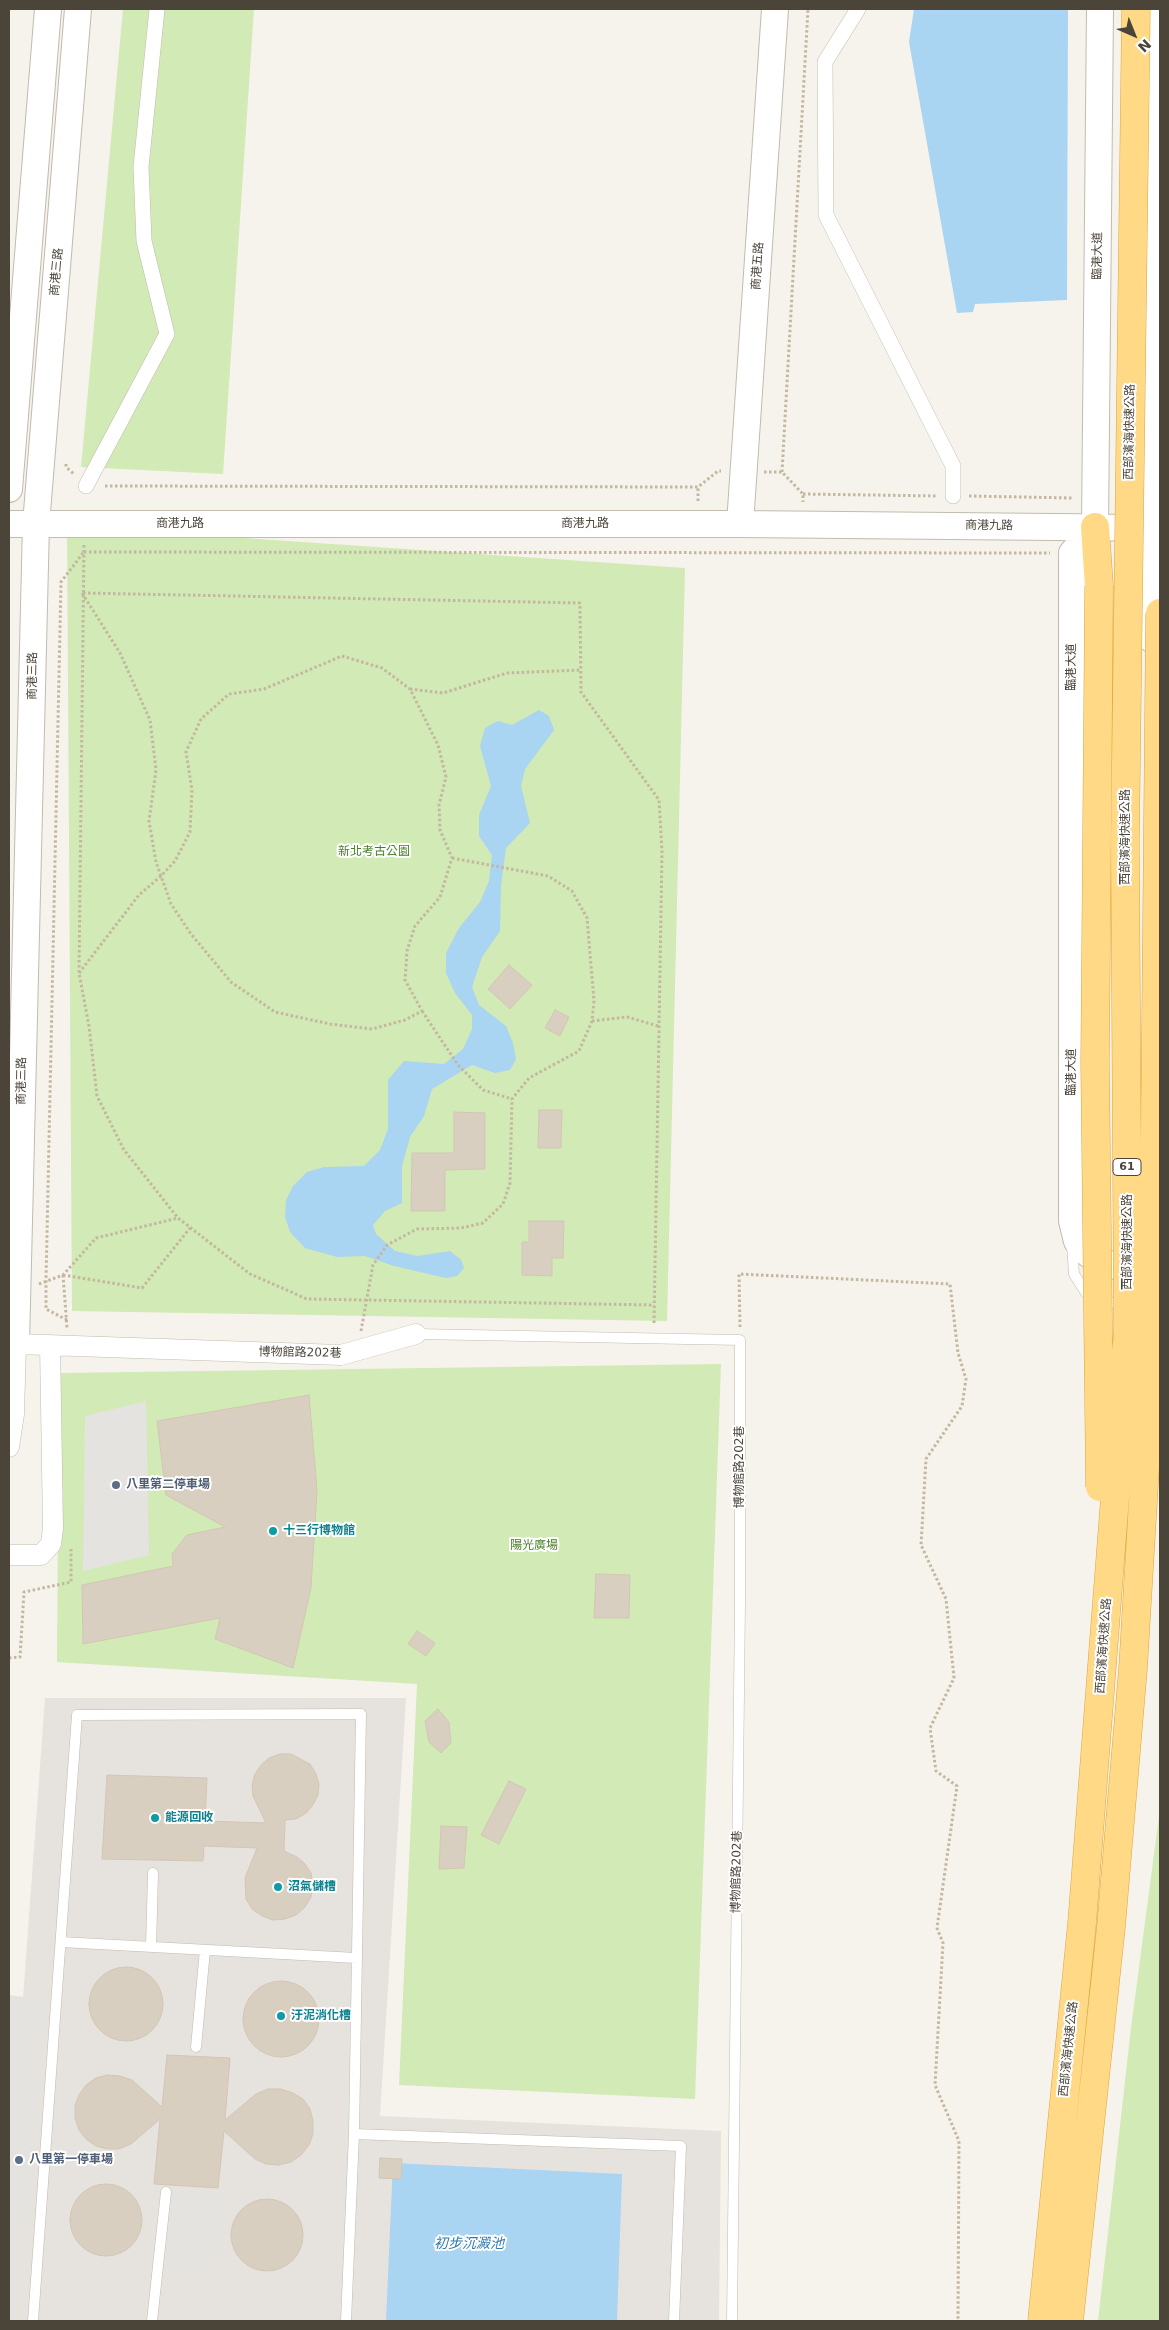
<!DOCTYPE html>
<meta charset="utf-8">
<style>
body{margin:0}
#map{position:relative;width:1169px;height:2330px;overflow:hidden;background:#f6f3ec;font-family:"DejaVu Sans",sans-serif}
canvas{display:block}
.frame{position:absolute;inset:0;border:10px solid #4b4439;pointer-events:none}
.north{position:absolute;left:1109px;top:10px;width:50px;height:50px;-webkit-text-stroke:4px #fff;paint-order:stroke;rotate:136deg;font-size:14px;font-weight:700;line-height:20px;text-align:center;color:#4b4439}
.north::after{content:'';display:block;margin:auto;width:18px;height:22px;background:#4b4439;clip-path:polygon(50% 0,100% 100%,50% 72%,0 100%)}
</style>
<div id="map">
<canvas width="1169" height="2330"></canvas>
<div class="frame"></div>
<div class="north">N</div>
</div>
<script>
const g = document.querySelector('canvas').getContext('2d');
g.lineJoin = 'round';
function fill(path, color) { g.fillStyle = color; g.fill(path, 'evenodd'); }
const poly = rows => new Path2D(rows.map(r => 'M' + r).join(''));
function trace(path, color, width, dash) { g.strokeStyle = color; g.lineWidth = width; g.lineCap = dash ? 'butt' : 'round'; g.setLineDash(dash || []); g.stroke(path); }
function write(font, color, halo, rows, align = 'center') {
  g.font = font + ' "DejaVu Sans","Noto Sans TC",sans-serif'; g.lineWidth = 4; g.setLineDash([]); g.textBaseline = 'middle'; g.strokeStyle = halo; g.fillStyle = color; for (const [text, x, y, turn = 0] of rows) {
    g.save(); g.translate(x, y); g.rotate((+turn || 0) * Math.PI / 180); g.textAlign = isNaN(turn) ? turn : align; if (halo) g.strokeText(text, 0, 0); g.fillText(text, 0, 0); g.restore();
  }
}
fill(poly([
 [45,1698,406,1698,380,2116,721,2131,719,2321,9,2321,9,2189]
]), '#e6e2dd');
fill(poly([
 [123,9,254,9,223,474,81,467],
 [67,526,685,568,667,1321,72,1311],
 [721,1364,695,2099,399,2085,417,1684,57,1662,59,1373],
 [1160,1809,1160,2321,1098,2321,1131,2028]
]), '#d2eab5');
fill(poly([
 [146,1401,149,1555,83,1571,85,1416],
 [9,1995,44,2000,16,2320,9,2320],
 [160,2190,222,2195,214,2273,152,2267]
]), '#e5e3e0');
fill(poly([
 [914,9,1068,9,1067,300,975,304,973,312,957,313,909,42],
 [539,710,549,716,554,730,525,769,521,786,530,823,506,848,501,885,500,931,482,957,472,987,479,1005,506,1026,513,1043,516,1059,510,1070,495,1073,472,1065,432,1089,424,1116,410,1137,402,1166,402,1203,385,1211,373,1225,376,1234,395,1251,417,1256,450,1251,461,1260,464,1268,457,1276,446,1278,394,1266,365,1256,337,1257,305,1248,290,1232,285,1217,286,1200,293,1186,307,1172,324,1167,364,1166,380,1150,388,1129,388,1080,404,1061,444,1064,463,1049,472,1029,472,1015,455,993,446,973,446,953,459,928,480,902,489,881,492,855,479,836,479,815,491,786,480,746,485,728,498,721,512,725],
 [393,2163,622,2174,617,2321,386,2321]
]), '#a9d4f2');
const building = poly([
 [509,965,532,985,510,1009,488,989,509,965],
 [555,1010,569,1017,560,1036,545,1028,555,1010],
 [539,1110,562,1110,561,1148,538,1148,539,1110],
 [454,1112,485,1113,485,1169,445,1170,445,1211,411,1211,412,1153,454,1153,454,1112],
 [529,1221,564,1221,563,1258,552,1258,552,1276,522,1275,522,1242,529,1242,529,1221],
 [309,1395,317,1490,311,1588,293,1668,215,1639,220,1618,83,1644,82,1585,173,1566,172,1554,187,1535,225,1527,166,1495,157,1421,309,1395],
 [596,1574,630,1575,629,1618,594,1618,596,1574],
 [417,1631,435,1643,426,1656,408,1644,417,1631],
 [438,1709,449,1722,451,1743,441,1753,429,1742,425,1721,438,1709],
 [280,1754,291,1754,310,1764,316,1774,319,1784,318,1795,313,1805,306,1813,296,1819,285,1820,284,1851,297,1857,305,1864,311,1873,313,1885,311,1897,305,1907,296,1915,285,1919,273,1920,262,1916,252,1909,246,1899,245,1878,257,1848,204,1846,203,1861,102,1859,107,1775,207,1778,205,1821,266,1823,253,1796,252,1785,255,1774,261,1765,269,1758,280,1754],
 [509,1781,526,1789,499,1844,481,1835,509,1781],
 [441,1826,467,1827,464,1868,439,1869,441,1826],
 '89 2004a37 37 0 1 1 74 0a37 37 0 1 1-74 0Z',
 '243 2019a38 38 0 1 1 76 0a38 38 0 1 1-76 0Z',
 [167,2055,230,2058,225,2120,256,2094,268,2089,281,2089,293,2093,303,2099,310,2109,313,2121,313,2134,309,2145,301,2155,291,2162,279,2165,266,2164,255,2159,224,2131,218,2188,154,2184,160,2119,131,2144,119,2149,107,2149,96,2146,86,2139,79,2130,75,2118,75,2106,79,2095,86,2085,96,2078,107,2075,120,2076,132,2080,162,2107,167,2055],
 [380,2158,402,2159,401,2179,379,2178,380,2158],
 '70 2220a36 36 0 1 1 72 0a36 36 0 1 1-72 0Z',
 '231 2235a36 36 0 1 1 72 0a36 36 0 1 1-72 0Z'
]);
fill(building, '#d8cfc1');
trace(building, '#d3c7b4', 1);
const service = poly([
 [1072,1245,1074,1274,1086,1293,1102,1302,1127,1304],
 [416,1334,740,1340,740,1603,732,2321],
 [61,1942,356,1958],
 [151,1947,153,1873],
 [196,2047,205,1950],
 [354,2134,681,2146,674,2321],
 [33,2321,77,1715,361,1714,354,2134,346,2321],
 [152,2321,166,2192]
]);
const pedestrian = poly([
 [858,9,825,62,826,215,953,466,953,496],
 [86,486,167,334,144,241,141,167,157,9]
]);
const minor = poly([
 [16,1344,341,1355,416,1334],
 [9,1447,14,1414,16,1344],
 [9,1555,41,1555,51,1544,53,1528,50,1345]
]);
const tertiary = poly([
 [1100,9,1095,527,1072,553,1072,1221,1077,1241,1082,1249,1096,1260,1116,1266,1150,1267],
 [9,489,48,9],
 [9,524,740,524,1160,528],
 [740,524,775,9],
 [1139,528,1152,549,1151,639],
 [1152,528,1158,9],
 [16,1344,36,524,78,9]
]);
const trunk = poly([
 [1095,527,1099,586]
]);
trace(service, '#c2bbae', 11);
trace(pedestrian, '#c2bbae', 16);
trace(minor, '#c2bbae', 21);
trace(tertiary, '#c2bbae', 28);
trace(trunk, '#e0a43c', 29);
trace(poly([
 [66,464,66,467,74,474],
 [764,472,782,472,803,494,803,502],
 [782,472,808,9],
 [105,486,698,487,718,471,721,471],
 [803,494,937,496],
 [969,496,1072,498],
 [698,501,698,487],
 [84,545,79,973,89,1026,97,1096,124,1150,178,1218,250,1274,307,1299,654,1305],
 [84,552,1050,553],
 [83,593,580,603,581,692,659,800,662,852,654,1324],
 [410,689,443,693,507,673,581,670],
 [79,973,139,895,161,876,175,861,190,832,192,790,186,752,201,719,229,694,264,689,342,656,382,668,410,689,438,745,446,777,439,805,440,830,452,858,440,897,415,926,407,951,405,980,422,1011,405,1020,372,1029,330,1024,275,1012,231,982,191,934,171,904,156,862,149,821,156,770,150,720,120,653,82,593],
 [422,1011,458,1065,483,1090,512,1099],
 [592,1021,627,1017,658,1026],
 [63,1275,67,1328],
 [63,1275,142,1288,190,1228],
 [39,1284,63,1275,96,1238,178,1218],
 [67,1320,46,1309,46,1281,61,582,83,553],
 [740,1327,739,1274,950,1284,958,1353,966,1379,962,1406,926,1459,921,1545,946,1599,954,1678,930,1728,936,1771,957,1786,937,1928,943,1943,935,2085,959,2141,958,2321],
 [361,1331,373,1265,387,1245,417,1229,461,1228,483,1223,503,1204,510,1183,512,1099,529,1078,579,1051,592,1021,594,1001,587,918,572,891,548,876,452,858],
 [9,1658,20,1657,24,1592,71,1582,71,1549]
]), '#c4b79f', 3, [2.5, 2.5]);
trace(service, '#fff', 10);
trace(pedestrian, '#fff', 15);
trace(minor, '#fff', 20);
trace(tertiary, '#fff', 26);
trace(trunk, '#ffd985', 28);
const trunkBridge = poly([
 [1099,586,1095,1063,1100,1487],
 [1042,2321,1082,1923,1128,1330,1125,840,1136,9],
 [1069,2321,1111,1927,1133,1669,1153,1333,1160,613]
]);
trace(trunkBridge, '#e0a43c', 29, []);
trace(trunkBridge, '#ffd985', 28);
for (const [x, y, r, color] of [
 [116,1485,5,"#5c6f8a"],
 [273,1531,5,"#0f9aa8"],
 [155,1818,5,"#0f9aa8"],
 [278,1887,5,"#0f9aa8"],
 [281,2016,5,"#0f9aa8"],
 [19,2160,5,"#5c6f8a"]
]) { const dot = new Path2D(); dot.arc(x, y, r, 0, 2 * Math.PI); g.fillStyle = color; g.fill(dot); trace(dot, '#fff', 2); }
for (const [x, y, w] of [
 [1127,1167,28]
]) { const box = new Path2D(); box.roundRect(x - w / 2, y - 8.5, w, 17, 4); g.fillStyle = '#fff'; g.fill(box); trace(box, '#4b4439', 1); }
write('bold 11px', '#4b4439', null, [
 ["61",1127,1167]
]);
write('12px', '#4b4439', '#fff', [
 ["臨港大道",1098,256,-89],
 ["商港五路",758,266,-86],
 ["商港三路",57,272,-85],
 ["西部濱海快速公路",1130,432,-89],
 ["商港九路",180,524],
 ["商港九路",585,524],
 ["商港九路",989,526,1],
 ["臨港大道",1072,667,-90],
 ["商港三路",33,676,-89],
 ["西部濱海快速公路",1126,837,-90],
 ["臨港大道",1072,1072,-90],
 ["商港三路",22,1081,-89],
 ["西部濱海快速公路",1128,1242,-90],
 ["博物館路202巷",300,1353,1],
 ["博物館路202巷",740,1467,-90],
 ["西部濱海快速公路",1104,1646,-86],
 ["博物館路202巷",737,1872,-89],
 ["西部濱海快速公路",1069,2049,-84]
]);
write('12px', '#4a7f2a', '#fff', [
 ["新北考古公園",374,852],
 ["陽光廣場",534,1546]
]);
write('bold 12px', '#4e5e75', '#fff', [
 ["八里第二停車場",126,1485],
 ["八里第一停車場",29,2160]
], 'left');
write('bold 12px', '#0d838f', '#fff', [
 ["十三行博物館",283,1531],
 ["能源回收",165,1818],
 ["沼氣儲槽",288,1887],
 ["汙泥消化槽",291,2016]
], 'left');
write('italic 14px', '#2e7ab2', '#fff', [
 ["初步沉澱池",469,2244]
]);
</script>
